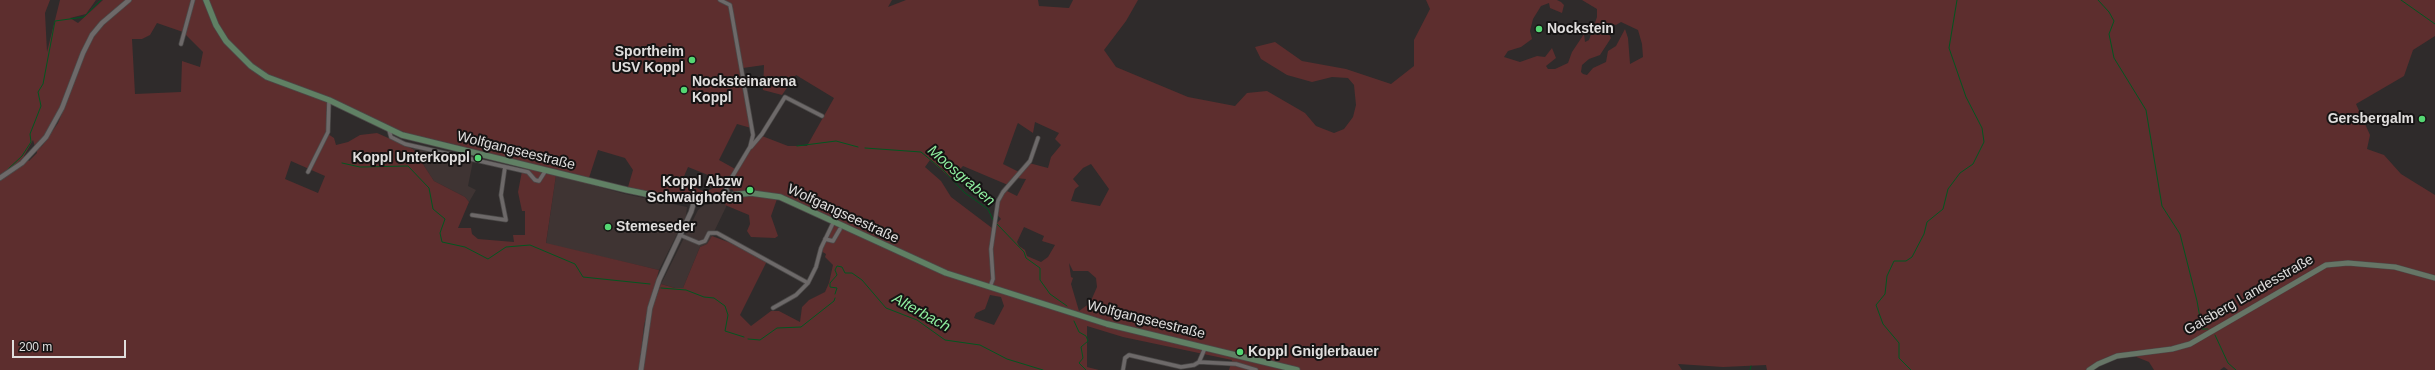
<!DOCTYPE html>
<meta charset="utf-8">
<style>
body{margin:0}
#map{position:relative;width:2435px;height:370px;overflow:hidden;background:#2f2b2b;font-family:Helvetica,sans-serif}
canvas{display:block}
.scale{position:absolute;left:12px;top:340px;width:114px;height:18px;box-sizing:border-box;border:2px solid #e0dedd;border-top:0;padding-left:5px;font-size:12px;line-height:14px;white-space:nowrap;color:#e0dedd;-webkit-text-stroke:3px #161414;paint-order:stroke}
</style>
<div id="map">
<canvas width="2435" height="370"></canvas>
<div class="scale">200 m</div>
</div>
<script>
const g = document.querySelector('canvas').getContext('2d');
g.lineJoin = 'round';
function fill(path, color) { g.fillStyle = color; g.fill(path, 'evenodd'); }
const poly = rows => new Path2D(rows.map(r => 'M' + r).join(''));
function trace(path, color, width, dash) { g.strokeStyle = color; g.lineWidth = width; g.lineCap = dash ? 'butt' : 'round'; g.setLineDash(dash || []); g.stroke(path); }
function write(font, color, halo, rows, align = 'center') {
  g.font = font + ' Helvetica,sans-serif'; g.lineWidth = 4; g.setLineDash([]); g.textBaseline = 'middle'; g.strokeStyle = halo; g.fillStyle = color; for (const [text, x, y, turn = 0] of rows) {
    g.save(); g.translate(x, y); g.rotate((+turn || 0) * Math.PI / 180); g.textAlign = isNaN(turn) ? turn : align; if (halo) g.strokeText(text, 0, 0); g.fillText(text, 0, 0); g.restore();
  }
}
fill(poly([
 [416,145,474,156,468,186,476,190,469,202,465,197,434,181,413,149],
 [556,175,625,194,687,207,686,216,659,270,546,244],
 [726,202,726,207,712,236,707,244,700,247,683,288,675,288,661,284,698,210,704,205]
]), '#3f3433');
fill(poly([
 [0,0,50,0,45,13,47,52,60,0,96,0,86,14,70,18,78,23,103,0,892,0,888,7,906,0,1038,0,1039,6,1069,8,1073,0,1138,0,1126,21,1104,50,1116,67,1188,97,1235,106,1247,93,1267,91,1305,113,1316,126,1334,133,1344,129,1353,117,1356,105,1354,85,1348,78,1332,77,1312,82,1287,75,1261,59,1255,47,1275,42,1302,61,1346,69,1391,84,1414,66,1414,40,1430,9,1426,0,1557,0,1561,2,1564,5,1562,13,1550,8,1549,3,1541,6,1533,19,1530,31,1532,39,1521,47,1508,51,1504,57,1520,62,1537,56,1545,57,1552,48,1556,58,1546,66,1548,69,1555,69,1568,63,1572,52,1584,34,1585,42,1589,40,1597,17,1597,9,1582,0,2435,0,2435,36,2413,50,2404,76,2356,104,2370,135,2367,149,2384,155,2401,174,2435,195,2435,370,2228,370,2224,367,2220,370,2154,370,2149,362,2129,354,2107,357,2087,370,1767,370,1766,365,1723,367,1678,364,1682,370,1229,370,1232,360,1123,337,1087,326,1087,367,1099,370,642,370,652,309,661,284,675,288,683,288,700,247,707,244,712,236,747,249,767,261,740,315,751,326,771,311,779,311,800,322,802,307,809,300,825,292,829,283,833,265,825,257,826,254,821,251,834,224,777,199,771,216,778,236,775,238,751,237,747,231,750,224,749,215,725,205,726,202,741,201,732,189,721,193,692,196,661,194,628,187,633,170,625,158,598,150,587,184,556,175,546,243,659,270,644,325,639,370,0,370],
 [1621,22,1638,30,1642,44,1643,57,1630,64,1628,38,1625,29,1616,46,1608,51,1606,62,1593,68,1587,75,1583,74,1581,72,1582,65,1589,59,1600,55,1611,38,1608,32,1605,29,1600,30,1599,27,1607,23,1616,25],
 [157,23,183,32,203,52,200,67,182,61,181,92,135,94,132,39,142,39,150,35],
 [764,65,763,90,782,95,796,75,834,98,807,146,788,146,762,136,752,146,737,170,719,160,737,124,751,128,743,68],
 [74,84,58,123,40,149,60,116],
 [329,103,409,134,462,146,474,156,523,166,518,192,522,211,525,211,525,235,513,235,514,242,478,239,472,234,471,228,458,228,469,202,465,197,434,181,413,149,377,133,360,135,348,142,336,145,334,138,328,134],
 [1035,122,1059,133,1055,139,1061,145,1051,157,1048,168,1029,163,1016,178,1026,179,1017,196,1005,190,995,212,1001,219,992,228,951,197,941,181,925,167,930,160,951,178,963,166,1008,185,1019,172,1003,164,1017,125,1018,123,1033,133],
 [33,140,37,153,29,161,24,156],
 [291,161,325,176,318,193,285,179],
 [1091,164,1109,189,1100,206,1071,201,1075,189,1079,186,1073,179,1083,168],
 [688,167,708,175,705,183,713,188,705,192,682,181],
 [1024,227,1044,236,1042,241,1055,245,1048,257,1041,262,1027,256,1025,250,1019,246,1017,242],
 [1069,263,1073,271,1088,271,1096,278,1097,287,1090,303,1079,311,1071,284,1073,278,1071,277],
 [990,295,1001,297,1004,306,994,325,974,318,976,313,985,309]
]), '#5d2e2e');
trace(poly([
 [2098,0,2109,12,2114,21,2109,34,2114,58,2146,110,2162,206,2180,234,2197,301,2202,329,2208,329],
 [2401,0,2435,24],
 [797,146,836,141,858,147],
 [865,148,921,152,944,171,965,193,988,209,993,220],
 [342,163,360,167,408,166,429,188,433,209,445,219,440,233,442,242,465,247,488,259,506,247,530,245,575,264,583,277,650,284],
 [6,171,22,156,31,142,30,134,41,106,38,92,43,84,55,21,84,17,101,0],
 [997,224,1024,252,1026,258,1040,268,1040,280,1050,294,1067,306],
 [661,288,686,290,704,297,714,298,725,306,728,315,725,331,744,337],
 [835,294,837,288,830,287,830,283,837,275,835,270,837,266,842,267,845,273,852,273,862,280,886,308,917,320,945,340,980,345,1007,359,1043,370],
 [1074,321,1079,332,1086,336,1088,341,1081,347,1083,358,1079,363,1086,370],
 [2215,335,2228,363,2236,370],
 [748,339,760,340,777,328,801,327,834,301,835,298],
 [1750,370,1751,366],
 [1911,370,1899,358,1899,343,1883,324,1876,305,1885,294,1887,276,1894,261,1906,261,1912,257,1924,234,1927,222,1943,209,1948,189,1960,173,1973,164,1984,142,1982,128,1966,97,1949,48,1957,0]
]), '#025620', 1);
const minor = poly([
 [720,0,730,5,731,10,753,135,750,147,726,187,729,195],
 [181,44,193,0],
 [389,130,391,137,405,144,528,172,535,180,539,181,546,170],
 [751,147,762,134,785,97,822,116],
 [308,172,328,132,329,100],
 [472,215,506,220,501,195,505,167],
 [680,235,699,243,705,241,709,233,717,233,808,283],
 [825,239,833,241,840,229],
 [990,287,993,279,991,249,998,201,1003,192,1030,161,1038,138],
 [773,308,796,295,808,283,816,267,821,248,834,221],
 [1199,362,1236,364,1256,370],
 [1123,370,1125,358,1129,355,1181,367,1194,365,1199,362,1205,348]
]);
const tertiary = poly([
 [0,178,22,163,46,137,62,108,83,53,92,35,102,23,129,0],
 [641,370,650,308,659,280,691,212,695,199]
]);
const secondary = poly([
 [2089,370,2098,364,2117,356,2172,349,2190,344,2326,265,2348,263,2395,267,2435,278]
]);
const primary = poly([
 [206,0,216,25,226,41,251,66,267,77,329,100,402,135,627,190,666,198,695,199,751,193,780,197,946,273,1107,324,1297,370]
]);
trace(minor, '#4b4948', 5);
trace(tertiary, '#4b4948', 6);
trace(secondary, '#4b4948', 6);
trace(primary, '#4b4948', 7);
trace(minor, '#6d6969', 3.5);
trace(tertiary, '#6d6969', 4.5);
trace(secondary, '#667566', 5);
trace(primary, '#608064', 5.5);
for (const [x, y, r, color] of [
 [1539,29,4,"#54d672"],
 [692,60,4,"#54d672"],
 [684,90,4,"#54d672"],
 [2422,119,4,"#54d672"],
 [478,158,4,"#54d672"],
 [750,190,4,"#54d672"],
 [608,227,4,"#54d672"],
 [1240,352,4,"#54d672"]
]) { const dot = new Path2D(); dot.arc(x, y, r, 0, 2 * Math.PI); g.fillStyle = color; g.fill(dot); trace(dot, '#161414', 1.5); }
write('bold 14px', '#e0dedd', '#161414', [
 ["Nockstein",1547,29],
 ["Sportheim",684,52,"right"],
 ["USV Koppl",684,68,"right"],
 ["Nocksteinarena",692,82],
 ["Koppl",692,98],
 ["Gersbergalm",2414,119,"right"],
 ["Koppl Unterkoppl",470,158,"right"],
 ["Koppl Abzw",742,182,"right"],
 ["Schwaighofen",742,198,"right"],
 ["Stemeseder",616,227],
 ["Koppl Gniglerbauer",1248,352]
], 'left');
write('14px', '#e0dedd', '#161414', [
 ["Wolfgangseestraße",516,151,14],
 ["Wolfgangseestraße",843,214,25],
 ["Gaisberg Landesstraße",2249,295,-30],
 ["Wolfgangseestraße",1146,320,14]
]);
write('italic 15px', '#8fee9f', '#161414', [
 ["Moosgraben",961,176,41],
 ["Alterbach",921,313,29]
]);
</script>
